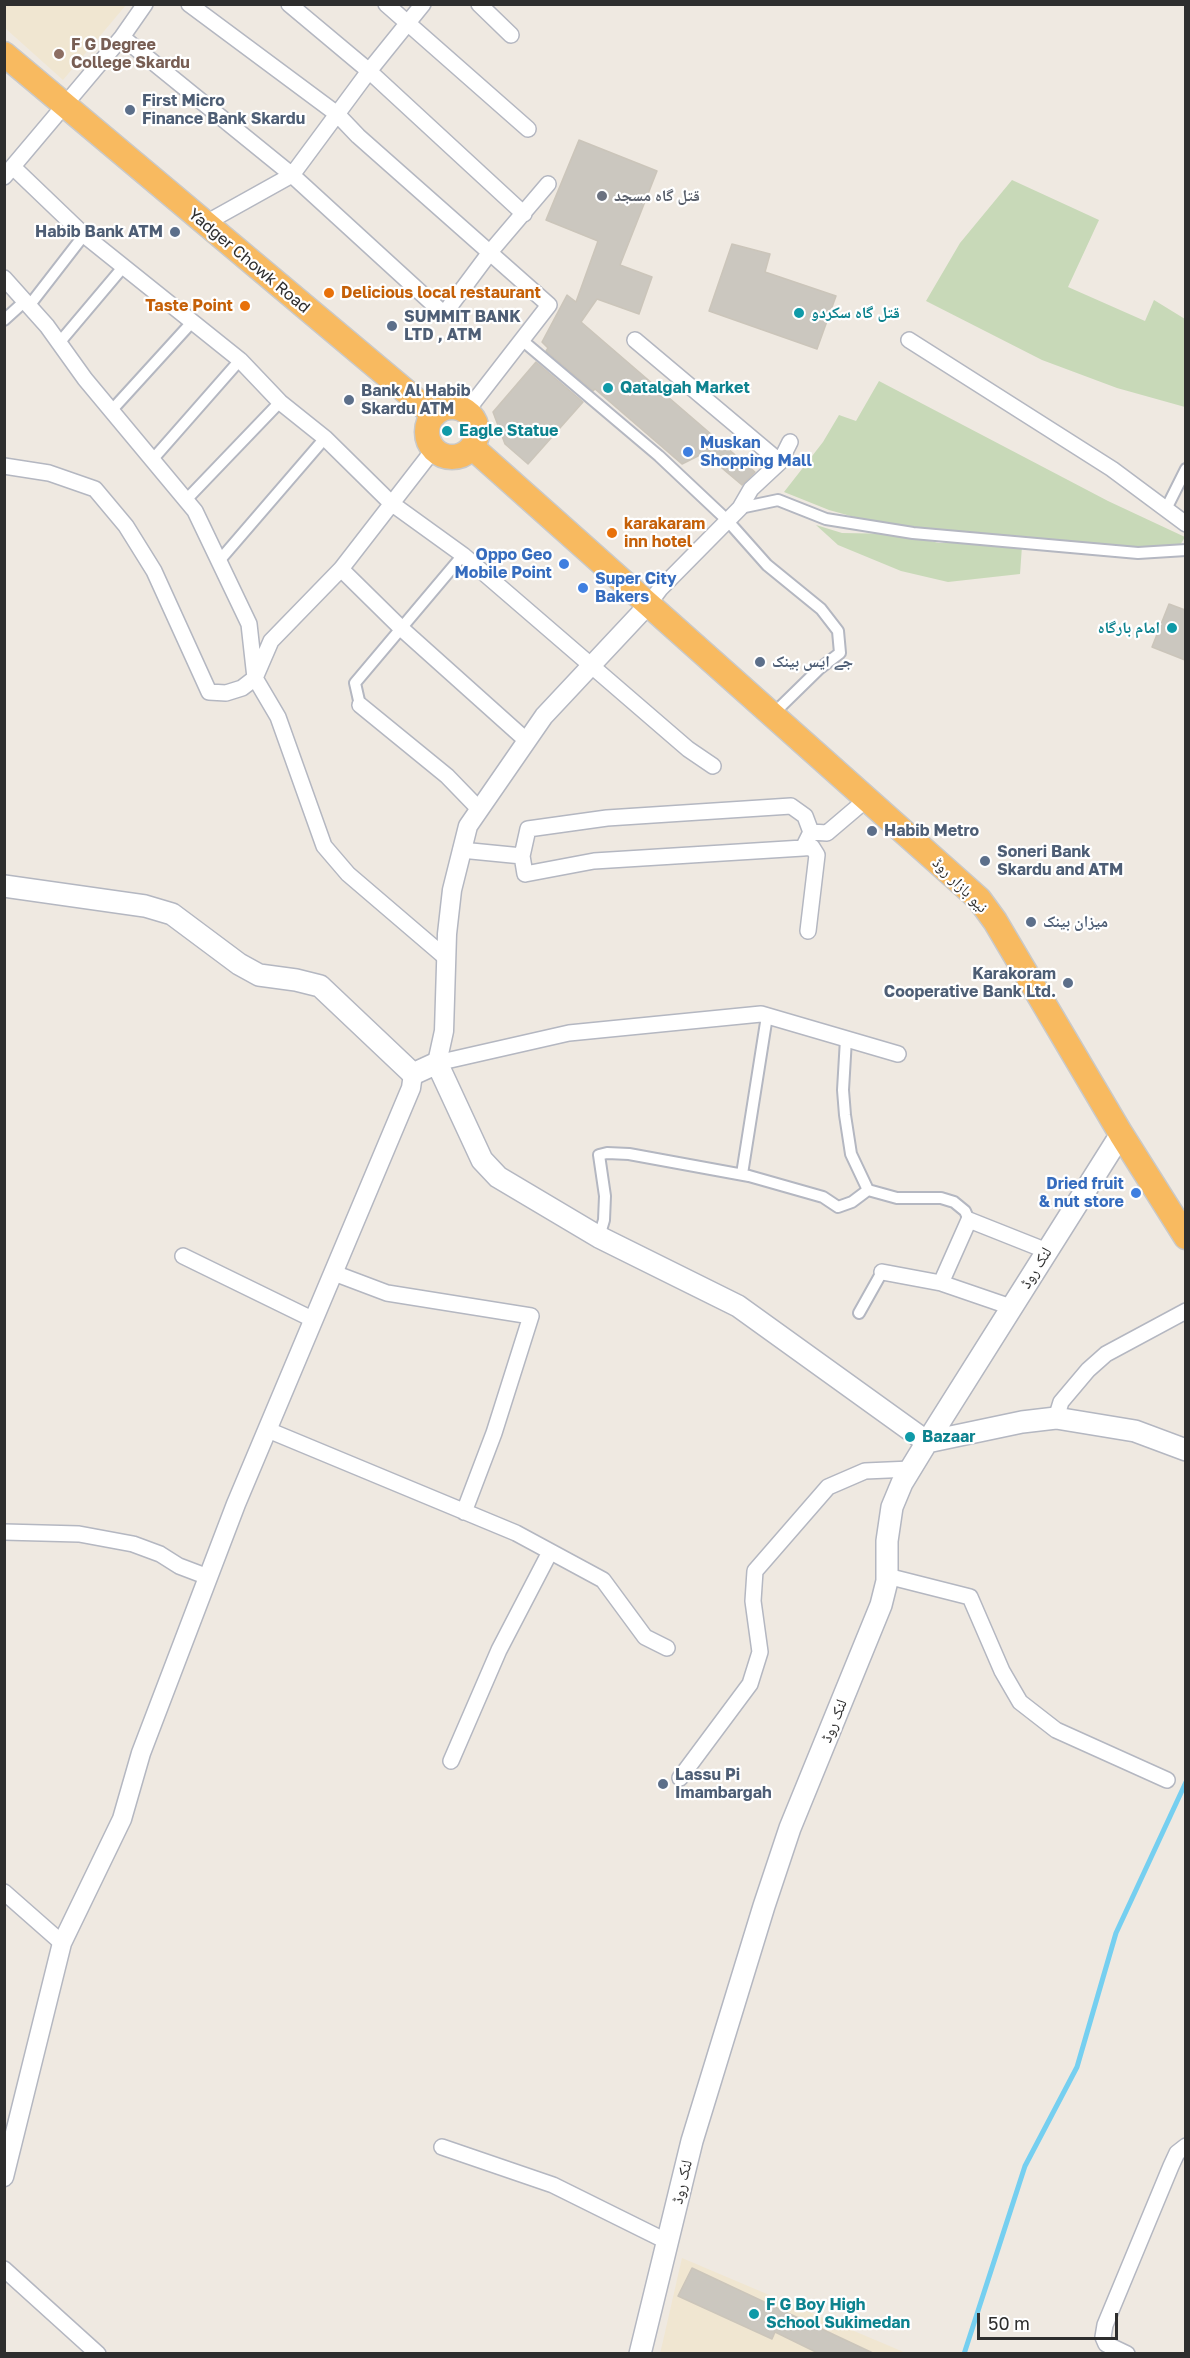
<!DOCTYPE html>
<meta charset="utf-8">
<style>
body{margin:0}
#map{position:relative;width:1190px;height:2358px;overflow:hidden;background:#efe9e1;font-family:"Golos Text",sans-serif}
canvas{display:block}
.frame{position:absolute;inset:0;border:6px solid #2e2e2e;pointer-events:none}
.scale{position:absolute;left:977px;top:2313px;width:141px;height:27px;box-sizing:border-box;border:3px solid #2e2e2e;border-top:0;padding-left:8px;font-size:18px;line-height:21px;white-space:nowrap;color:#2e2e2e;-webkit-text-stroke:4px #fff;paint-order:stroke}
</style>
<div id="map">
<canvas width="1190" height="2358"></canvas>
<div class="frame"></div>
<div class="scale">50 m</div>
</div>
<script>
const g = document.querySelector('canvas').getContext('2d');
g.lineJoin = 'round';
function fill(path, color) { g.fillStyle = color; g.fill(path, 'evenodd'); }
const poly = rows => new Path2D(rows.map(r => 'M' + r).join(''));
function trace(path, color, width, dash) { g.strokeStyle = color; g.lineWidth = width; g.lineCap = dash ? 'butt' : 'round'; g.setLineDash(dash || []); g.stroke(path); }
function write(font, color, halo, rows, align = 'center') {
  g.font = font + ' "Golos Text","Noto Naskh Arabic",sans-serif'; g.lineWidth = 4.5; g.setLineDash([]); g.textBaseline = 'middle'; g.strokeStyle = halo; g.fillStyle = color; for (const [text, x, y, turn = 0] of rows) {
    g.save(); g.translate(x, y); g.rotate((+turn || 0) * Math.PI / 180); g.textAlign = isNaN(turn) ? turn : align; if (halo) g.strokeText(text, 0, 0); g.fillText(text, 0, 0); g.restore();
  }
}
fill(poly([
 [5,4,126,4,126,5,63,80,5,28],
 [682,2258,906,2353,660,2354]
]), '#f0e6d1');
fill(poly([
 [1012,180,1099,220,1068,287,1145,321,1154,300,1185,319,1185,407,1117,388,1042,360,926,301,960,243],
 [879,381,1108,501,1185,537,1179,547,1151,549,1020,536,939,533,865,520,829,510,784,492,823,442,839,415,856,421],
 [816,525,842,533,899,534,939,543,963,542,1022,546,1020,574,948,582,901,571,838,545]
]), '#c8d9b8');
trace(poly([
 [964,2354,1025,2166,1077,2067,1116,1933,1186,1782]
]), '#75cff0', 5);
const building = poly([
 [579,140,657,171,620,265,652,277,639,314,597,299,581,322,755,472,742,485,704,453,682,464,595,389,593,391,546,351,548,348,542,342,567,295,576,302,598,241,546,220,579,140],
 [732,244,770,254,765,272,836,296,817,349,709,311,732,244],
 [536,362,583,402,528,464,505,444,493,412,536,362],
 [1169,604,1185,610,1185,660,1152,647,1169,604],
 [692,2268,875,2354,820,2354,775,2332,772,2339,678,2296,692,2268]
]);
fill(building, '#cbc7bf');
trace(building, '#cbc5ba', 1.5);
const pedestrian = poly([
 [29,306,84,235],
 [4,320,25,301],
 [523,341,659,456,727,520,767,565,821,609,838,631,840,653,819,669,773,714],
 [59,343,124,266],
 [111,411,193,321],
 [153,459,240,360],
 [186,500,280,402],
 [740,508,778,500,826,519,913,533,1138,553,1186,550],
 [1166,509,1186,469],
 [219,561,325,438],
 [360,705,355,683,463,555],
 [846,1039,843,1090,845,1115,851,1154,868,1190,897,1198,941,1198,954,1202,965,1211,969,1220],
 [742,1174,767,1016],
 [599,1237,604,1220,605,1196,599,1155,607,1153,629,1154,749,1176,823,1197,838,1207,852,1202,868,1190],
 [859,1313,882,1272]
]);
const minor = poly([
 [189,4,337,114,358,136,549,305,466,412],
 [289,4,369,71,524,214],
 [386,4,528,129],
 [479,4,511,35],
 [122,37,292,175,444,314,491,251,548,184],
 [13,167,84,235,240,360,280,402,325,438,391,503,463,555,688,749,713,766],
 [4,177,122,37,145,4],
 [204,224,292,175,369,71,423,4],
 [4,278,47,326,85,379,195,511,249,624,255,678,278,717,324,846,348,874,445,957],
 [635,340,780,462],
 [909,340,1112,469,1186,524],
 [4,466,49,473,95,489,126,526,154,571,209,692,226,693,242,688,255,678,271,641,341,569,434,449],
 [341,569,402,629,527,741],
 [648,605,660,589,740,508,751,489,780,462,790,442],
 [360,705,447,776,479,809],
 [803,848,812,847,817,855,808,931],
 [461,850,522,856,528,829,607,818,791,806,805,816,811,832,827,833,867,799],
 [522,856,525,874,594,861,803,848,811,832],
 [437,1063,569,1033,761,1014,898,1054],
 [183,1256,314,1320],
 [882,1272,941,1283],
 [334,1273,387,1293,531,1316,494,1433,464,1512],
 [1011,1307,941,1283,969,1220,1047,1251],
 [1056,1418,1061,1402,1088,1370,1106,1354,1186,1311],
 [268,1430,516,1533,603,1580,645,1637,667,1648],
 [4,1532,79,1534,133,1544,160,1554,179,1566,208,1577],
 [887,1576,970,1597,1002,1671,1020,1702,1056,1730,1167,1780],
 [451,1761,499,1650,550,1552],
 [680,1778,750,1684,760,1652,753,1601,755,1571,828,1487,865,1471,911,1469],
 [4,1892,62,1943],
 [442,2147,553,2185,668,2242],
 [4,2269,98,2354],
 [1127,2354,1106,2344,1103,2337,1105,2325,1171,2166,1177,2153,1186,2146]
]);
const tertiary = poly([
 [437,1063,444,1031,447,934,452,890,468,826,544,716,648,605],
 [4,2177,62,1943,122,1819,141,1753,236,1504,411,1088,413,1074]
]);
const secondary = poly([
 [4,886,145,906,172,914,239,964,259,975,296,980,320,986,413,1074,437,1063,482,1160,498,1177,599,1237,738,1306,927,1442,1022,1422,1056,1418,1135,1431,1186,1450],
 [640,2354,692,2141,764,1906,790,1828,881,1605,887,1581,887,1541,892,1507,902,1483,927,1442,1121,1134]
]);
const trunk = poly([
 [4,54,434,415],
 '427 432a25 25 0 1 1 50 0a25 25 0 1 1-50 0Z',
 [473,448,979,899,995,921,1121,1134,1186,1237]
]);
trace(pedestrian, '#b4b7c1', 14);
trace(minor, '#b4b7c1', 18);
trace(tertiary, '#b4b7c1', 21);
trace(secondary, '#b4b7c1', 24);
trace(trunk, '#c9c9c9', 27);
trace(pedestrian, '#fff', 10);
trace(minor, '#fff', 15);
trace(tertiary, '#fff', 18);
trace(secondary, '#fff', 21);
trace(trunk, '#f8ba60', 24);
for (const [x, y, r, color] of [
 [59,54,6,"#8d6e63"],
 [130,110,6,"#5c6f8a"],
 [602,196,6,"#6b7280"],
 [175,232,6,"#5c6f8a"],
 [329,293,6,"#e8710a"],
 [245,306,6,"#e8710a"],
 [799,313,6,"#0f9aa8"],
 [392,326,6,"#5c6f8a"],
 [608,388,6,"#0f9aa8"],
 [349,400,6,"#5c6f8a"],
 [447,431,6,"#0f9aa8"],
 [688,452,6,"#3f7fe0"],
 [612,533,6,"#e8710a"],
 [564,564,6,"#3f7fe0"],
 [583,588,6,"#3f7fe0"],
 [1172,628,6,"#0f9aa8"],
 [760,662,6,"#5c6f8a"],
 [872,831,6,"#5c6f8a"],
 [985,861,6,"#5c6f8a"],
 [1031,922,6,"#5c6f8a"],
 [1068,983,6,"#5c6f8a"],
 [1136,1193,6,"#3f7fe0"],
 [910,1437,6,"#0f9aa8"],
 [663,1784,6,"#5c6f8a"],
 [754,2314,6,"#0f9aa8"]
]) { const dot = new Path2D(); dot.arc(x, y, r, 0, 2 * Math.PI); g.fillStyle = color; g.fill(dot); trace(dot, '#fff', 2); }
write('bold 16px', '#785e54', '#fff', [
 ["F G Degree",71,45],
 ["College Skardu",71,63]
], 'left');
write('bold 16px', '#4e5e75', '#fff', [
 ["First Micro",142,101],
 ["Finance Bank Skardu",142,119],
 ["Habib Bank ATM",163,232,"right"],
 ["SUMMIT BANK",404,317],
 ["LTD , ATM",404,335],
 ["Bank Al Habib",361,391],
 ["Skardu ATM",361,409],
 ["جے ایس بینک",772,662],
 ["Habib Metro",884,831],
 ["Soneri Bank",997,852],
 ["Skardu and ATM",997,870],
 ["میزان بینک",1043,922],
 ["Karakoram",1056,974,"right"],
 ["Cooperative Bank Ltd.",1056,992,"right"],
 ["Lassu Pi",675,1775],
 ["Imambargah",675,1793]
], 'left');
write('bold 16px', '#5b616d', '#fff', [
 ["قتل گاہ مسجد",614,196]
], 'left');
write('16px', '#2e2e2e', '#fff', [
 ["Yadger Chowk Road",249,261,40],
 ["نیو بازار روڈ",960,885,45],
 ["لنک روڈ",1036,1268,-58],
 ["لنک روڈ",834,1721,-68],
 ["لنک روڈ",682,2182,-77]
]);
write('bold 16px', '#c56008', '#fff', [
 ["Delicious local restaurant",341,293],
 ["Taste Point",233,306,"right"],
 ["karakaram",624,524],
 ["inn hotel",624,542]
], 'left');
write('bold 16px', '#0d838f', '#fff', [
 ["قتل گاہ سکردو",811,313],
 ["Qatalgah Market",620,388],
 ["Eagle Statue",459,431],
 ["امام بارگاہ",1160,628,"right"],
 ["Bazaar",922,1437],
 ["F G Boy High",766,2305],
 ["School Sukimedan",766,2323]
], 'left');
write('bold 16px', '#366cbe', '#fff', [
 ["Muskan",700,443],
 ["Shopping Mall",700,461],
 ["Oppo Geo",552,555,"right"],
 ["Mobile Point",552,573,"right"],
 ["Super City",595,579],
 ["Bakers",595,597],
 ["Dried fruit",1124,1184,"right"],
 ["& nut store",1124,1202,"right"]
], 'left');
</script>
